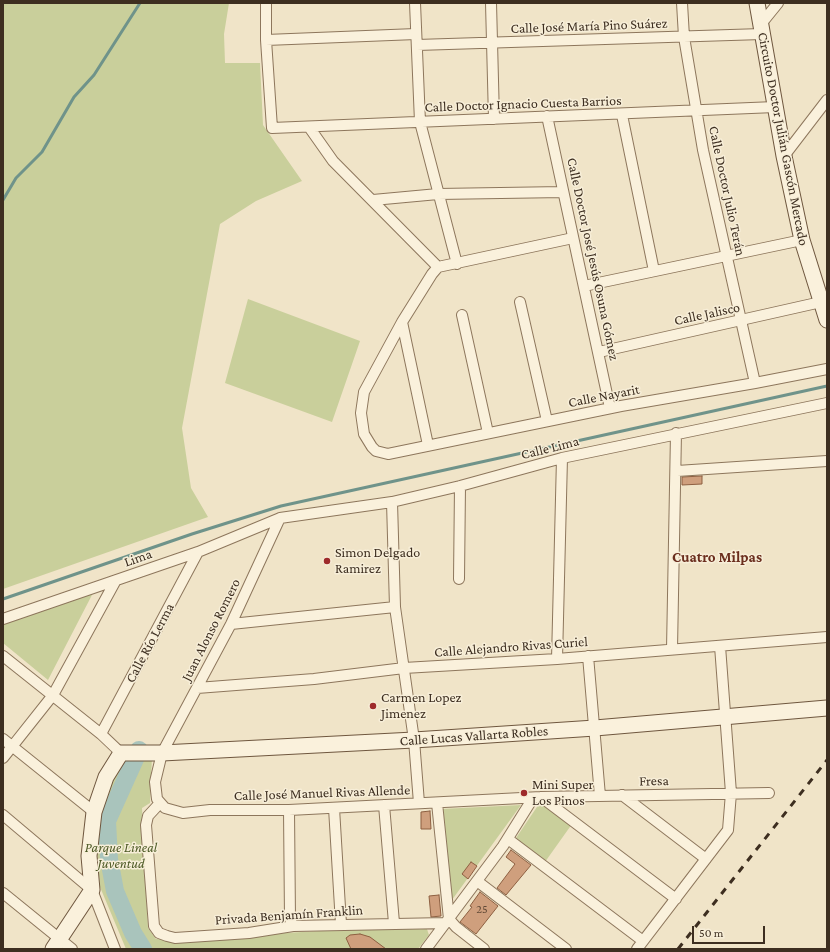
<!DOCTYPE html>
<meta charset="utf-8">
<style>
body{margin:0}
#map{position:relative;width:830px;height:952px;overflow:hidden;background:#f0e4c8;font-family:"Crimson Pro",serif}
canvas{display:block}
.frame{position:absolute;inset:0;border:4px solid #3d2e20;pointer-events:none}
.scale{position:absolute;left:692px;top:926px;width:73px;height:18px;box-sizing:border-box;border:2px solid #3d2e20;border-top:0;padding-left:5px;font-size:12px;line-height:14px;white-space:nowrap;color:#3d2e20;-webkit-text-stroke:3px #f7eed8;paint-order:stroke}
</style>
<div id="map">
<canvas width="830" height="952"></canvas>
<div class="frame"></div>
<div class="scale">50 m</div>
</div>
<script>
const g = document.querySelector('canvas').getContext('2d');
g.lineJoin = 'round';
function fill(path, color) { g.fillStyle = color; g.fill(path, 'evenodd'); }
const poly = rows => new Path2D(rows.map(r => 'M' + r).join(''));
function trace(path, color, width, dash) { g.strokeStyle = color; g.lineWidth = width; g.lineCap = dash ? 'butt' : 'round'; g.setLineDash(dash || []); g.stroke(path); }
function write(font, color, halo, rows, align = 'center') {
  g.font = font + ' "Crimson Pro",serif'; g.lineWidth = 3; g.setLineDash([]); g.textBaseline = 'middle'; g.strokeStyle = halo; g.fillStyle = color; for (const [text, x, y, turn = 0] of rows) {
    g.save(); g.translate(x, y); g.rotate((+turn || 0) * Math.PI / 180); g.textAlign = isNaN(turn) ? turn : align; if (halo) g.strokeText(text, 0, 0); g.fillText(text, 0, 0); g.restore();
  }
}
fill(poly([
 [3,3,229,3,224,34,225,63,260,63,263,125,302,181,256,201,220,224,182,428,191,488,208,517,3,589],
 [248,299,360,341,332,422,225,383],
 [93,593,48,680,3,643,3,624],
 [120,755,152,756,150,803,142,808,148,928,156,939,200,938,421,925,426,926,429,935,418,949,126,949,100,887,97,853,103,808],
 [541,801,572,824,545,862,516,838],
 [521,805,449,904,441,809]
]), '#c9cf9b');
trace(poly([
 [3,200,16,178,42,152,74,97,94,75,140,3],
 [3,599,192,534,281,506,827,386]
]), '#6f938a', 3);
trace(poly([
 [139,750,107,821,109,859,115,891,133,933,143,949]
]), '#a9c4bc', 18);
const building = poly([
 [702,476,702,484,682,485,682,477,702,476],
 [430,811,431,829,421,829,421,812,430,811],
 [511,850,531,865,506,895,497,888,515,864,506,857,511,850],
 [471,862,477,866,468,879,462,874,471,862],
 [480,892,498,906,476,934,460,922,472,907,470,906,480,892],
 [439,895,441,916,431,917,429,896,439,895],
 [360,934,370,937,386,949,351,949,346,938,350,935,360,934]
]);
fill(building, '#cf9f7d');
trace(building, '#8d5f41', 1);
const street = poly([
 [266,3,266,40,272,128,775,107],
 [415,3,420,122,457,264],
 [491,3,494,119],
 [682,3,684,37,703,150,755,383],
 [761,24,778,3],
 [266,40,416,34],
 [417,45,762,34],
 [622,115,654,271],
 [547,116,610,408],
 [309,127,333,161,438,267],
 [784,156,827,100],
 [373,200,438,194,563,192],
 [573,238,438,267,432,274,402,322,364,392,361,413,364,434,372,447,376,451,388,454,621,406,755,383,827,369],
 [584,286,802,240],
 [520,302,547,421],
 [462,315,488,433],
 [402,322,428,445],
 [599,352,821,302],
 [677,471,827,461],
 [392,502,395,607,414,740,419,803],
 [280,518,231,624,162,753,155,782,157,799,165,808,183,813,210,810,289,810,541,797,769,793],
 [459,579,460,486],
 [3,619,198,552,280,518,392,502,460,486,562,458,827,403],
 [231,624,395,607],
 [672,649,676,433],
 [3,656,101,734,121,753],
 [588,656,600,796],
 [557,659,562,458],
 [197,688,314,679,404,668,557,659,827,637],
 [101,734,198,552],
 [3,739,94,812],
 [3,758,53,695,116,580],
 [622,795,706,859],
 [541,797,676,899],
 [160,803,148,816,146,825,154,926,159,933,167,936,175,938,249,933,293,926,446,923],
 [437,803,449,919,456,927,484,949],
 [384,805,394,923],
 [334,808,341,924],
 [289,810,290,919,293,926],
 [3,815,92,890,115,949],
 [508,839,643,941],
 [477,881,566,949],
 [3,893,72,949],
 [426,949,503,846,533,798],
 [637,949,728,830,731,793,720,646]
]);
const secondary = poly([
 [757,3,784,156,802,240,827,320],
 [53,949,92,890,89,856,94,812,106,777,121,753,162,753,414,740,595,728,827,708]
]);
trace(street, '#8d765c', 12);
trace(secondary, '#6f573f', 17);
trace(street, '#faf1dc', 10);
trace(secondary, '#faf1dc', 15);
trace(poly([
 [678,949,827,760]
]), '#3d2e20', 3, [7, 7]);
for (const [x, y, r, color] of [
 [327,561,4,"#9e2a2b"],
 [373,706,4,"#9e2a2b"],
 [524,793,4,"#9e2a2b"]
]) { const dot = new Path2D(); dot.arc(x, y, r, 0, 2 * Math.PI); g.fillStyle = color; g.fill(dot); trace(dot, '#f7eed8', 1.5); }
write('12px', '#624a37', null, [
 ["25",482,909]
]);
write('14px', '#3d2e20', '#f7eed8', [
 ["Calle José María Pino Suárez",589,26,-2],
 ["Calle Doctor Ignacio Cuesta Barrios",523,104,-2],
 ["Circuito Doctor Julián Gascón Mercado",783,139,79],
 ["Calle Doctor Julio Terán",727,191,78],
 ["Calle Doctor José Jesús Osuna Gómez",593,259,78],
 ["Calle Jalisco",707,314,-12],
 ["Calle Nayarit",604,396,-11],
 ["Calle Lima",550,448,-14],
 ["Lima",138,558,-19],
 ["Juan Alonso Romero",211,630,-63],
 ["Calle Río Lerma",150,643,-62],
 ["Calle Alejandro Rivas Curiel",511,647,-4],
 ["Calle Lucas Vallarta Robles",474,736,-4],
 ["Fresa",654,781,-1],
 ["Calle José Manuel Rivas Allende",322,793,-2],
 ["Privada Benjamín Franklin",289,915,-4]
]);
write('14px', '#3d2e20', '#f7eed8', [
 ["Simon Delgado",335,553],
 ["Ramirez",335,569],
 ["Carmen Lopez",381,698],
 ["Jimenez",381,714],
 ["Mini Super",532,785],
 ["Los Pinos",532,801]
], 'left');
write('italic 14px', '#4d5a26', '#f7eed8', [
 ["Parque Lineal",121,848],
 ["Juventud",121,864]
]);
write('bold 15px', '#6b2e1e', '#f7eed8', [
 ["Cuatro Milpas",717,557]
]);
</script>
